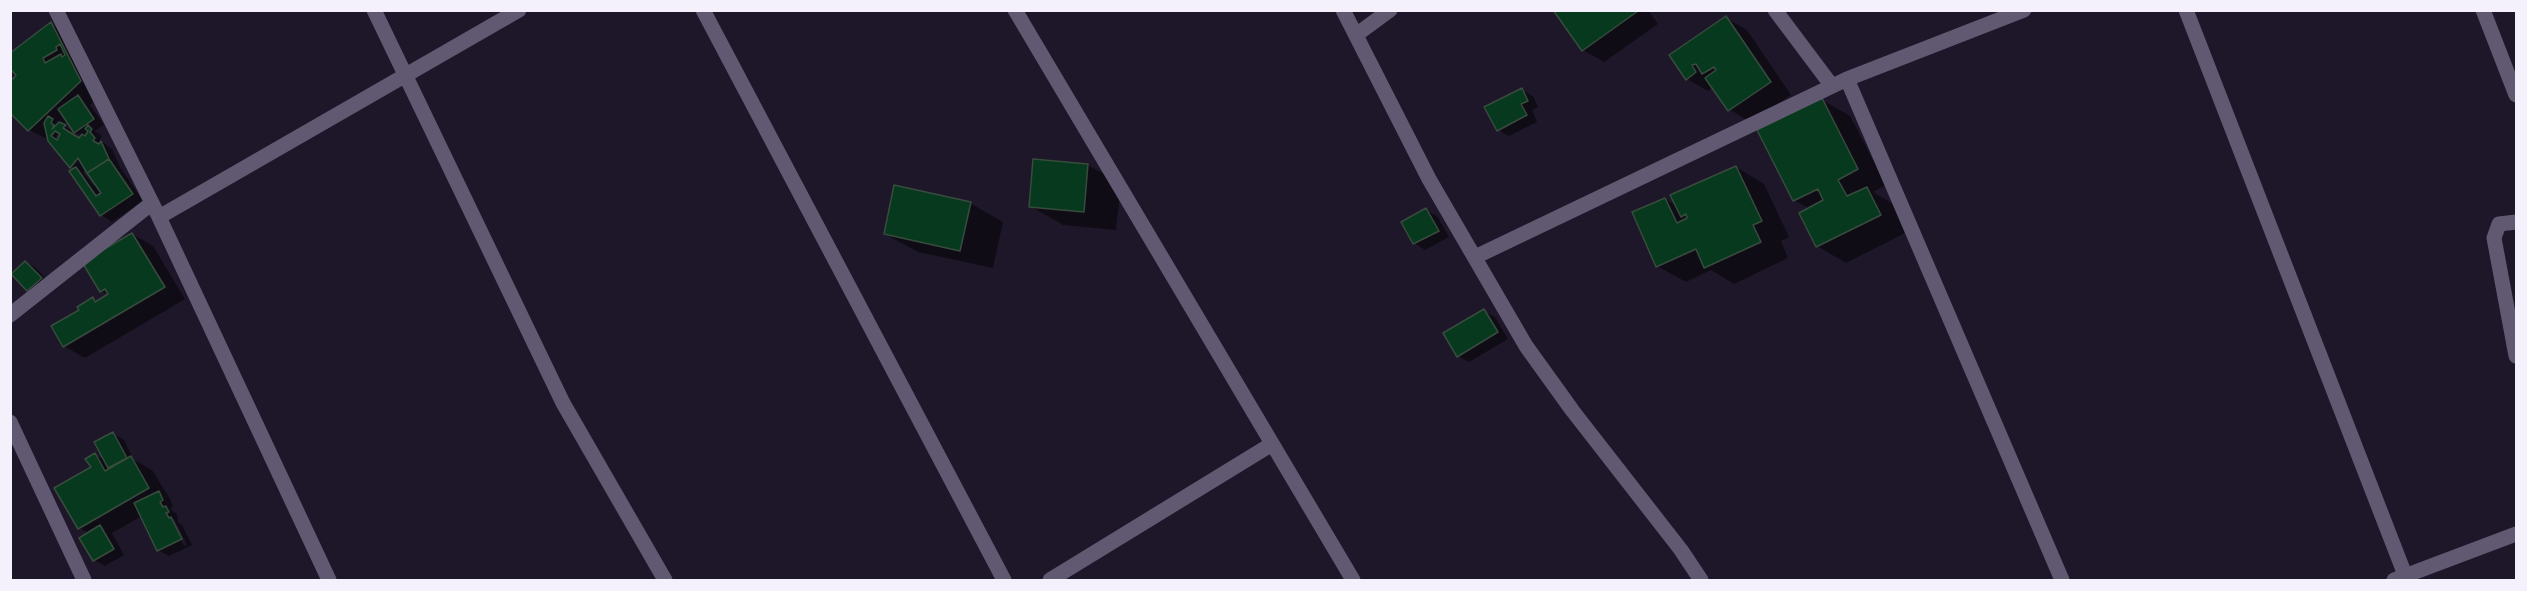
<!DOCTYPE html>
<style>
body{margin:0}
#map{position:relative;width:2527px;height:591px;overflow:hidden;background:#1e1729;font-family:Lato,sans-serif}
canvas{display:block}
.frame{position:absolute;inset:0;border:12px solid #f4f0fc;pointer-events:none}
</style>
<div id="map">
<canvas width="2527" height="591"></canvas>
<div class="frame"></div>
</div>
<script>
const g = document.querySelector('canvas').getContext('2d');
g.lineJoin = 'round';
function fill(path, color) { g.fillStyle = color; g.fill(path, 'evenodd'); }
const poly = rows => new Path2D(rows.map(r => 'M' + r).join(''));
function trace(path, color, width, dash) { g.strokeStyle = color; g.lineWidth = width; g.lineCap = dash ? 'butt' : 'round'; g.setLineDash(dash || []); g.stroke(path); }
fill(poly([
 [1555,10,1648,10,1658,24,1604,62,1583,50],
 [1726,18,1747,30,1791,95,1750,122,1729,109,1713,87,1708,91,1687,79,1671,55],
 [51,24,72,36,102,94,90,105,104,125,95,131,102,136,100,140,112,149,120,167,143,201,112,222,101,215,71,171,75,169,51,141,29,130,13,80],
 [70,124,76,133,83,136,80,140,73,136,76,133,66,127],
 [64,129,65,129,57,141,56,136],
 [86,168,96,184,94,186,83,172],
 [1522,90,1533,96,1538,107,1532,110,1537,122,1509,136,1498,130],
 [1822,100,1850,116,1886,185,1873,192,1895,205,1909,231,1846,263,1817,246,1801,213,1810,209,1794,200],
 [1034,161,1088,165,1121,184,1116,230,1063,225,1030,206],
 [1736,167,1764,184,1789,237,1781,241,1788,258,1734,284,1711,270,1686,282,1657,266,1665,199,1678,207],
 [970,203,1003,222,993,268,918,252,885,234],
 [1426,210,1437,216,1449,237,1425,250,1414,243],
 [132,234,153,246,185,299,85,358,64,346,81,310,93,299,98,302,109,295,101,291],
 [26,262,37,269,52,285,39,296,28,290],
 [1484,311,1495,317,1508,339,1469,362,1458,356],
 [113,434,124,440,134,460,152,470,170,499,173,507,170,508,172,511,177,514,178,522,182,525,192,545,169,556,158,550,142,516,112,533,124,555,105,566,94,560,89,533,79,528,95,455,106,461],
 [171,519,174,519,187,545,184,546]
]), '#0007');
const building = poly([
 [1553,10,1637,10,1638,11,1582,51,1553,10],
 [1726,16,1771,82,1728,111,1705,78,1716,70,1714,67,1702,74,1696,64,1692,65,1696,72,1686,80,1669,55,1726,16],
 [51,22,81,81,28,131,10,113,10,77,13,79,16,75,10,69,10,53,51,22],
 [60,44,65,55,62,57,61,54,45,63,43,58,57,50,56,47,60,44],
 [1522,88,1528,101,1521,104,1527,115,1497,131,1484,107,1522,88],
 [78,95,94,119,74,133,58,109,78,95],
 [1822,98,1858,169,1838,180,1847,196,1867,187,1881,215,1816,247,1799,213,1823,200,1818,189,1793,201,1757,130,1822,98],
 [48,116,53,119,51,123,54,125,52,129,59,122,66,125,63,128,79,138,82,134,85,136,88,131,85,129,88,125,92,129,90,132,95,138,93,141,99,144,101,141,109,159,87,173,78,158,70,168,48,141,44,123,48,116],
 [55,131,60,134,57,140,51,136,55,131],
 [109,159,133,194,100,216,69,171,76,167,96,196,101,193,87,173,109,159],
 [1033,159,1088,164,1084,212,1029,207,1033,159],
 [1736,166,1762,221,1753,225,1761,242,1704,268,1696,249,1656,267,1632,212,1665,198,1677,223,1687,218,1686,214,1681,217,1670,195,1736,166],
 [894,185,971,202,960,251,884,234,894,185],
 [1426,208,1439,231,1413,244,1401,222,1426,208],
 [132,233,165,287,63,347,51,326,79,310,77,307,93,297,95,302,108,294,105,289,100,292,82,262,132,233],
 [25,261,42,278,27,291,11,274,25,261],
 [1484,309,1498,332,1457,357,1443,333,1484,309],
 [113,432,127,458,108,468,94,442,113,432],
 [95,453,105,471,131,456,149,488,78,529,54,488,91,467,85,459,95,453],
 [159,491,163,500,160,502,163,507,166,506,169,512,166,513,169,518,171,517,182,539,157,551,134,503,159,491],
 [100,525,114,549,93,561,79,538,100,525]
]);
fill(building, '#06391d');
trace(building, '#384c3e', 1.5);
trace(poly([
 [56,10,159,217,329,580],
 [374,10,563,403,665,580],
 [703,10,1004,580],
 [1015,10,1353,580],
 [1343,10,1429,179,1526,346,1572,410,1681,550,1701,580],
 [1775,10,1832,86],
 [2186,10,2407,580],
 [2483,10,2516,95],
 [1356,35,1390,10],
 [1847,79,2062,580],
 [159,217,519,10],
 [2516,222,2499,224,2494,238,2516,356],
 [1475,257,1847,79,2024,10],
 [10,315,152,203],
 [10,422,84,580],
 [1050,580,1272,444],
 [2394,580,2516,534]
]), '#615871', 15);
</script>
